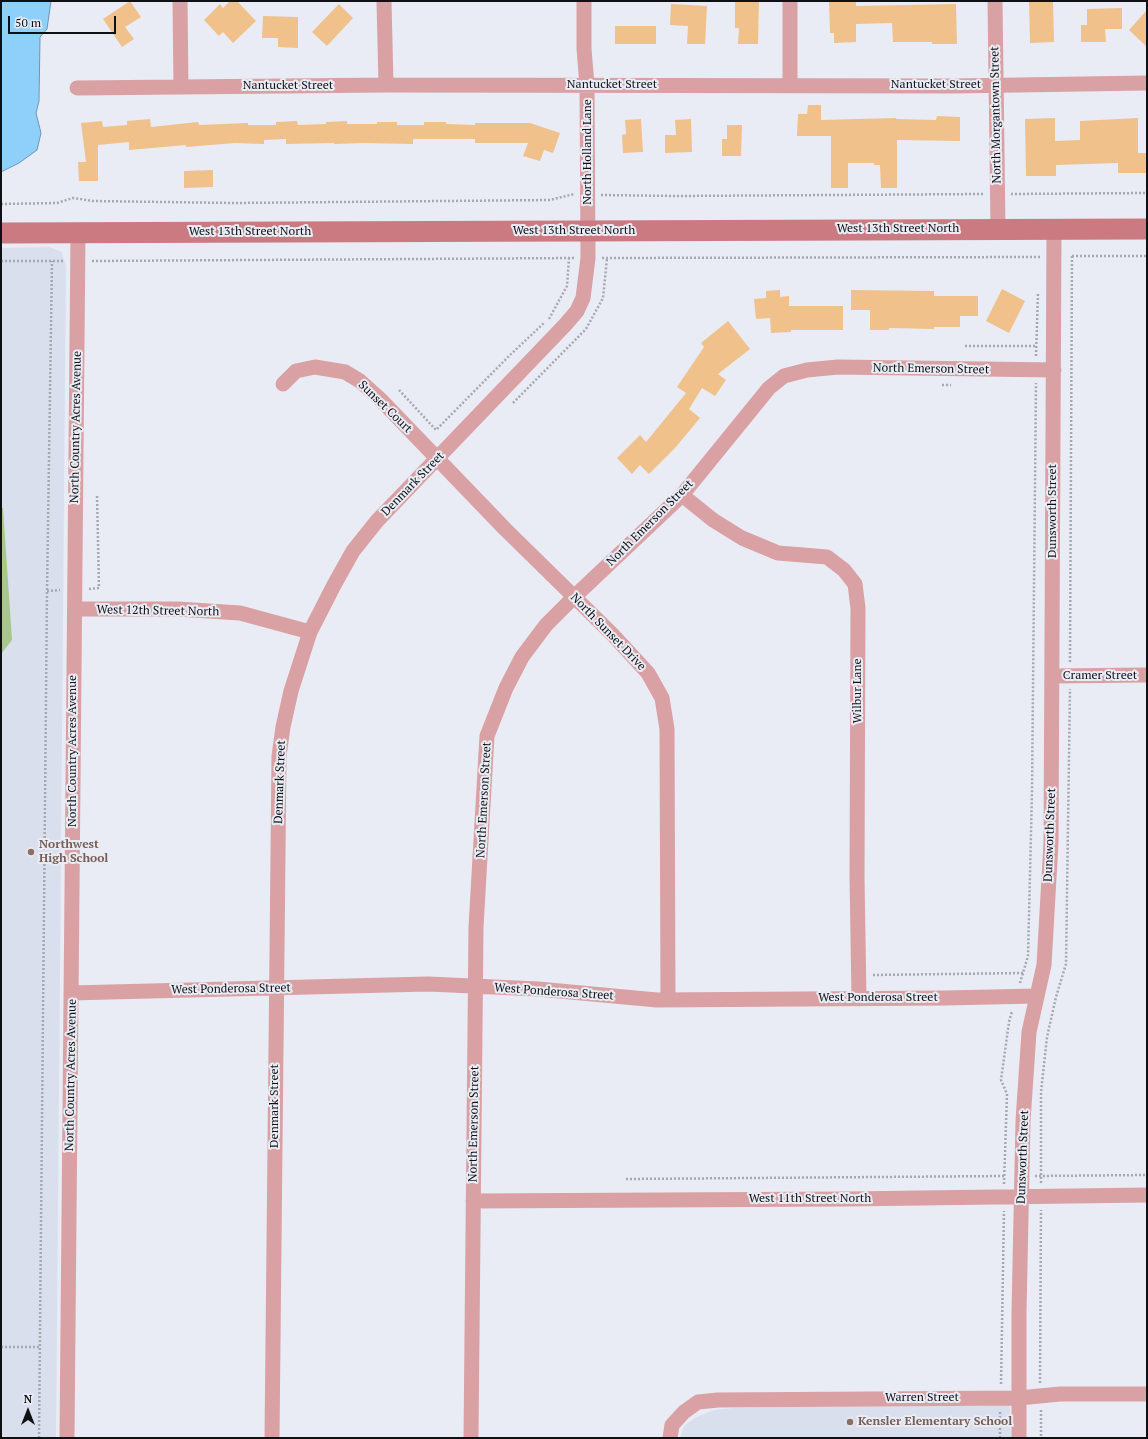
<!DOCTYPE html>
<style>
body{margin:0}
#map{position:relative;width:1148px;height:1439px;overflow:hidden;background:#e9ecf4;font-family:"PT Serif",serif}
canvas{display:block}
.frame{position:absolute;inset:0;border:2px solid #0f1013;pointer-events:none}
.north{position:absolute;left:8px;top:1391px;width:40px;height:40px;-webkit-text-stroke:3px #e9ecf4;paint-order:stroke;rotate:0deg;font-size:11px;font-weight:700;line-height:16px;text-align:center;color:#0f1013}
.north::after{content:'';display:block;margin:auto;width:14px;height:18px;background:#0f1013;clip-path:polygon(50% 0,100% 100%,50% 72%,0 100%)}
.scale{position:absolute;left:8px;top:16px;width:108px;height:18px;box-sizing:border-box;border:2px solid #0f1013;border-top:0;padding-left:5px;font-size:12px;line-height:14px;white-space:nowrap;color:#0f1013;-webkit-text-stroke:3px #e9ecf4;paint-order:stroke}
</style>
<div id="map">
<canvas width="1148" height="1439"></canvas>
<div class="frame"></div>
<div class="north">N</div>
<div class="scale">50 m</div>
</div>
<script>
const g = document.querySelector('canvas').getContext('2d');
g.lineJoin = 'round';
function fill(path, color) { g.fillStyle = color; g.fill(path, 'evenodd'); }
const poly = rows => new Path2D(rows.map(r => 'M' + r).join(''));
function trace(path, color, width, dash) { g.strokeStyle = color; g.lineWidth = width; g.lineCap = dash ? 'butt' : 'round'; g.setLineDash(dash || []); g.stroke(path); }
function write(font, color, halo, rows, align = 'center') {
  g.font = font + ' "PT Serif",serif'; g.lineWidth = 4; g.setLineDash([]); g.textBaseline = 'middle'; g.strokeStyle = halo; g.fillStyle = color; for (const [text, x, y, turn = 0] of rows) {
    g.save(); g.translate(x, y); g.rotate((+turn || 0) * Math.PI / 180); g.textAlign = isNaN(turn) ? turn : align; if (halo) g.strokeText(text, 0, 0); g.fillText(text, 0, 0); g.restore();
  }
}
fill(poly([
 [49,247,62,252,66,266,56,1438,1,1438,1,248],
 [1003,1403,1010,1406,1011,1438,680,1438,684,1426,695,1418,714,1410,733,1408]
]), '#dadfee');
fill(poly([
 [1,508,3,508,12,640,1,654]
]), '#a8c78b');
const water = poly([
 [1,1,51,1,47,29,40,37,39,101,36,113,41,133,37,150,19,163,1,172,1,1]
]);
fill(water, '#8fd0fb');
trace(water, '#6996b5', 1);
fill(poly([
 [130,1,141,17,125,27,134,39,122,47,103,19],
 [230,1,237,1,256,21,233,43,223,32,219,36,204,20,220,4,223,8],
 [735,1,759,1,758,44,738,44,739,28,735,28],
 [829,1,856,1,856,6,956,4,957,44,932,44,932,42,893,42,892,23,856,24,856,42,834,43,834,33,830,33],
 [1029,1,1053,1,1054,42,1030,43],
 [339,4,353,18,327,46,312,32],
 [671,4,707,6,705,44,687,44,688,26,670,25],
 [1122,8,1122,29,1105,29,1106,42,1081,42,1081,25,1087,25,1087,9],
 [1147,10,1147,47,1129,30],
 [263,16,298,17,298,48,278,47,278,38,262,38],
 [615,26,656,26,656,44,615,44],
 [808,105,821,105,821,120,896,118,896,119,936,120,937,116,960,117,960,141,897,140,897,188,881,188,880,165,874,165,874,163,848,163,848,188,831,188,831,136,797,136,798,114,807,114],
 [1055,118,1055,141,1080,140,1080,121,1138,118,1138,153,1147,153,1147,173,1118,173,1118,163,1056,165,1056,176,1026,176,1025,119],
 [150,119,151,127,198,122,199,125,248,123,248,125,276,125,276,122,297,121,298,125,326,124,326,122,347,121,347,124,377,124,377,122,397,122,397,125,424,125,424,122,446,122,446,124,475,125,475,123,530,123,560,133,553,153,544,150,540,161,523,156,528,143,475,143,475,139,413,139,413,144,363,143,334,144,334,143,286,144,286,139,264,140,264,144,235,143,186,147,186,145,129,150,129,142,98,145,98,181,79,181,78,162,86,162,81,123,102,121,103,127,127,125,127,121],
 [641,119,643,152,623,153,622,135,626,134,625,120],
 [691,119,692,152,665,153,665,135,676,135,675,120],
 [727,125,742,125,741,156,722,156,722,139,727,139],
 [213,170,213,187,184,188,184,171],
 [1002,289,1025,301,1009,333,986,321],
 [780,290,780,297,789,296,789,306,843,306,843,330,791,330,791,332,771,333,770,318,756,319,754,299,766,298,766,291],
 [851,290,934,291,934,296,978,296,978,316,960,316,960,327,934,327,934,329,889,328,889,330,870,330,870,310,851,310],
 [728,321,750,349,718,374,726,380,715,396,702,388,689,409,700,418,675,448,649,474,640,465,632,474,617,458,640,435,646,442,686,393,677,387,704,347,701,343]
]), '#f0c18a');
trace(poly([
 [1011,194,1147,193],
 [601,195,677,196,984,194],
 [1,204,57,203,73,198,93,201,234,203,550,200,574,194],
 [1072,256,1147,256],
 [602,258,1041,257],
 [1,261,65,261],
 [92,261,575,258],
 [549,319,567,286,569,258],
 [965,346,1036,346],
 [1036,356,1038,293],
 [942,385,951,385],
 [399,390,436,430,509,356,545,322],
 [513,403,586,329,603,298,607,258],
 [89,589,99,588,97,495],
 [47,591,60,590],
 [1070,662,1072,256],
 [873,975,1023,973],
 [1020,983,1028,956,1032,791,1036,383],
 [1035,1176,1147,1175],
 [626,1179,1004,1176],
 [1041,1183,1041,1092,1047,1037,1056,997,1066,964,1070,689],
 [1004,1184,1007,1094,1001,1080,1009,1022,1012,1011],
 [1,1347,39,1347],
 [1040,1383,1041,1210],
 [1001,1384,1004,1211],
 [1041,1410,1041,1438],
 [39,1438,47,591,52,261],
 [1000,1438,1000,1411]
]), '#a5a8ae', 2.5, [2, 2]);
trace(poly([
 [180,1,181,87],
 [384,1,386,85],
 [790,1,790,85],
 [995,1,998,229],
 [77,88,386,85,953,86,1147,83],
 [283,384,296,371,315,367,345,372,360,381,380,399,505,529,612,634,648,673,662,698,667,729,668,999],
 [682,495,713,520,742,538,778,553,827,557,844,570,855,584,858,608,857,876,859,999],
 [75,609,177,609,240,613,310,632],
 [1052,676,1147,675],
 [71,993,428,984,538,989,657,1000,945,998,1037,996],
 [473,1201,846,1199,1147,1195],
 [67,1438,78,233],
 [272,1438,279,756,283,727,291,691,310,632,334,585,353,551,377,521,565,325,577,311,583,298,588,258,587,85,584,49,584,1],
 [471,1438,476,927,487,736,506,688,522,657,546,625,574,597,682,495,769,388,784,376,807,370,838,367,1054,370],
 [670,1438,672,1425,684,1412,698,1402,718,1400,1019,1398,1060,1394,1147,1394],
 [1019,1438,1019,1313,1023,1121,1029,1032,1044,965,1051,843,1054,229]
]), '#d9a1a4', 15);
trace(poly([
 [1,233,1147,229]
]), '#cc7a81', 21);
for (const [x, y, r, color] of [
 [31,852,4,"#8d6e63"],
 [850,1422,4,"#8d6e63"]
]) { const dot = new Path2D(); dot.arc(x, y, r, 0, 2 * Math.PI); g.fillStyle = color; g.fill(dot); trace(dot, '#e9ecf4', 1.5); }
write('12px', '#0f1013', '#e9ecf4', [
 ["Nantucket Street",612,85],
 ["Nantucket Street",936,85],
 ["Nantucket Street",288,86],
 ["North Morgantown Street",996,115,-91],
 ["North Holland Lane",588,152,-90],
 ["West 13th Street North",898,229],
 ["West 13th Street North",574,231],
 ["West 13th Street North",250,232],
 ["North Emerson Street",931,369,1],
 ["Sunset Court",385,407,44],
 ["North Country Acres Avenue",76,427,-89],
 ["Denmark Street",413,484,-46],
 ["Dunsworth Street",1053,511,-90],
 ["North Emerson Street",650,523,-45],
 ["West 12th Street North",158,611,1],
 ["North Sunset Drive",608,632,46],
 ["Cramer Street",1100,676],
 ["Wilbur Lane",858,691,-90],
 ["North Country Acres Avenue",73,751,-90],
 ["Denmark Street",280,782,-88],
 ["North Emerson Street",484,800,-87],
 ["Dunsworth Street",1050,835,-88],
 ["West Ponderosa Street",231,989,-1],
 ["West Ponderosa Street",554,992,4],
 ["West Ponderosa Street",878,998],
 ["North Country Acres Avenue",71,1075,-89],
 ["Denmark Street",275,1106,-90],
 ["North Emerson Street",474,1124,-89],
 ["Dunsworth Street",1023,1157,-88],
 ["West 11th Street North",810,1199],
 ["Warren Street",922,1398]
]);
write('bold 12px', '#785e54', '#e9ecf4', [
 ["Northwest",39,845],
 ["High School",39,859],
 ["Kensler Elementary School",858,1422]
], 'left');
</script>
